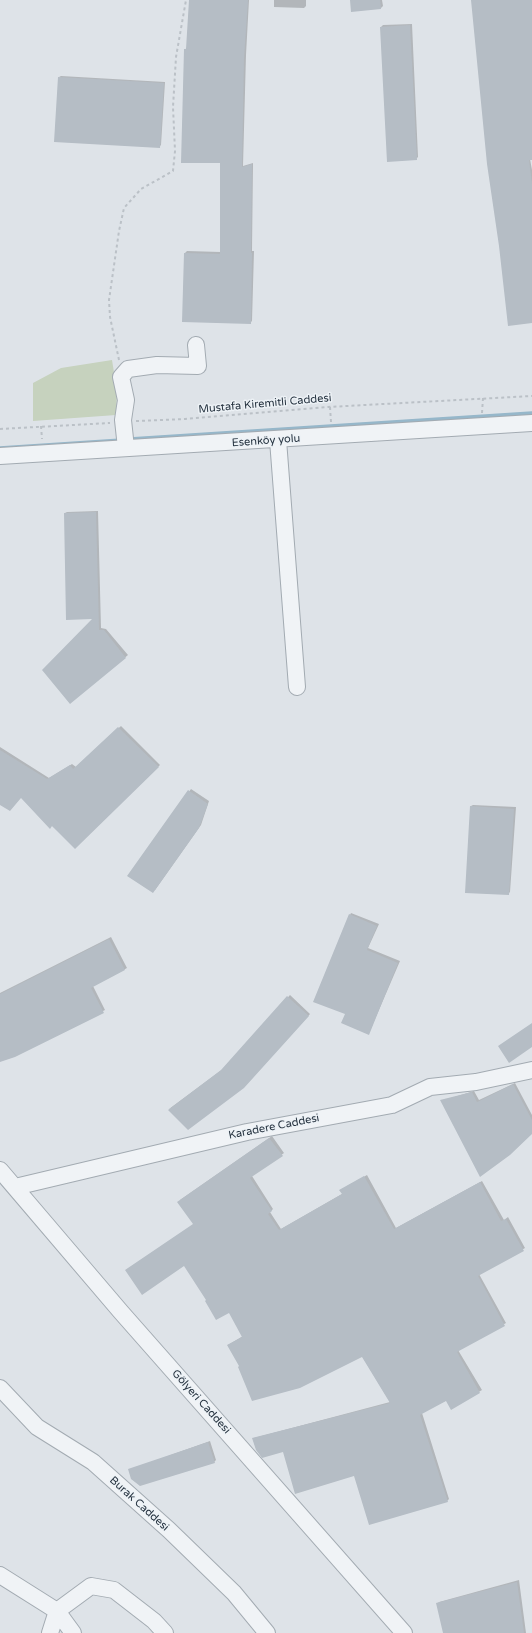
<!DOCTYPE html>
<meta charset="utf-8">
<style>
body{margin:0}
canvas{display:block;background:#dee3e8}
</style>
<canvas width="532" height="1633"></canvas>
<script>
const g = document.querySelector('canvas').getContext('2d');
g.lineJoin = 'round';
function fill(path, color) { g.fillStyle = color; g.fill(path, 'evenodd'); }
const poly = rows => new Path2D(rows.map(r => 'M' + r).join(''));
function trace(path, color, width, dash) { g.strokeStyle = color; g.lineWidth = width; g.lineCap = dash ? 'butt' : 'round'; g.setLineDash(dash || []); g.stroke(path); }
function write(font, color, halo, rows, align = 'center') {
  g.font = font + ' "Varela Round",sans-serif'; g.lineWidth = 3; g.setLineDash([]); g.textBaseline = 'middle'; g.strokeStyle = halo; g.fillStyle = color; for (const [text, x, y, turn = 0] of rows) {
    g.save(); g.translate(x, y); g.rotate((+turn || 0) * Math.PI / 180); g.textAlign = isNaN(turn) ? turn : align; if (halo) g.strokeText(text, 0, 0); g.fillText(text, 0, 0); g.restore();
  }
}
fill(poly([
 [112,360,117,391,116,415,33,421,33,383,61,368]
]), '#c6d2be');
fill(poly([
 [190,0,249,0,246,55,243,166,253,163,252,251,254,251,252,321,250,323,185,253,187,251,221,252,221,162,185,50,187,47],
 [274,0,306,0,306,6,304,8,274,7],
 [351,0,382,0,383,6,381,8],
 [472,0,532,0,532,159,530,159,532,170,532,322],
 [412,24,418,157,416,159,381,27,383,25],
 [61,76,165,82,161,145,159,147,59,77],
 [98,511,101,628,106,629,128,655,70,703,94,618,65,513,67,512],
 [121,726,160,765,75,847,21,797,0,804,0,747,49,778,72,764,76,767],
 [191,789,209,801,201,825,155,890,129,875],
 [473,805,516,807,510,892,508,894,471,806],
 [351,913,379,924,368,948,400,961,369,1033,346,1014,350,915],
 [111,937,127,968,93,986,105,1010,0,1061,0,993],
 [290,995,310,1014,244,1087,169,1109,223,1069],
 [515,1083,532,1115,532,1133,441,1101,474,1091,479,1100],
 [272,1136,284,1153,252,1176,273,1209,270,1212,281,1229,342,1194,342,1189,367,1175,396,1228,482,1181,504,1220,508,1217,525,1248,479,1274,506,1323,458,1350,482,1390,452,1408,447,1400,422,1413,449,1499,447,1501,355,1475,284,1451,254,1438,390,1402,362,1356,240,1366,228,1345,243,1336,229,1312,207,1300,194,1224,180,1200],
 [210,1441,216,1460,214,1462,129,1470],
 [519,1580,526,1633,444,1633,437,1604,439,1602]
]), '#0003');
trace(poly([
 [130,439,532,413],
 [0,448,122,440]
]), '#96b7ca', 3.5);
fill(poly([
 [189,0,248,0,244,58,242,167,252,164,251,253,252,253,251,324,182,322,184,253,220,254,220,163,181,163,184,49,186,49],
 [350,0,380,0,381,9,351,12],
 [471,0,532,0,532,160,529,160,532,184,532,323,508,326,499,246,487,164],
 [410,25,417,160,387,162,380,27],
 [58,77,164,83,160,148,54,142],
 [96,512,99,630,104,630,126,658,70,704,42,670,92,619,66,620,64,513],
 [118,727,159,767,75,849,52,826,50,829,21,798,10,811,0,805,0,750,47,779,70,765,73,769],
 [188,790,208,804,199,828,153,893,127,876],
 [470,806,514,809,509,895,465,893],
 [349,914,377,926,367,950,398,963,369,1035,341,1023,345,1014,313,1002],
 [109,939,125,970,91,988,104,1013,15,1057,0,1062,0,994],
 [287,996,309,1016,244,1088,188,1130,168,1110,221,1070],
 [532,1023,532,1047,509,1063,498,1046],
 [513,1084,532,1120,532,1134,510,1155,480,1177,440,1100,472,1092,477,1102],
 [269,1138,283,1156,250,1178,272,1211,268,1214,279,1230,342,1194,339,1190,364,1176,394,1229,480,1182,501,1221,506,1219,524,1251,478,1276,505,1326,457,1352,480,1393,451,1410,446,1401,420,1415,448,1502,369,1525,354,1476,295,1494,283,1452,262,1458,256,1450,252,1438,390,1403,362,1357,300,1388,252,1401,238,1367,239,1366,227,1345,242,1337,229,1313,216,1320,205,1301,206,1300,184,1266,142,1295,125,1270,193,1224,177,1202],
 [208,1442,215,1463,140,1486,131,1479,128,1469],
 [517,1582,524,1633,443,1633,436,1603]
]), '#b5bdc5');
const minor = poly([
 [278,440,297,687],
 [126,448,123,420,126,400,121,377,128,369,157,365,198,366,196,345],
 [0,456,532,423],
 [0,1170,121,1312,404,1633],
 [15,1187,247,1132,392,1105,430,1087,476,1082,532,1070],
 [0,1388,37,1427,93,1462,169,1530,234,1593,267,1633],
 [0,1575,57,1611,73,1633],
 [50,1633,57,1611,91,1586,114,1590,154,1621,165,1633]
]);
trace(minor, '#a3abb2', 18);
trace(poly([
 [119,360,110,317,109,300,119,231,124,208,141,189,173,171,175,151,173,107,176,57,186,0],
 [330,407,331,422],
 [482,413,483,398],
 [136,421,185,419,328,407,532,396],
 [41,426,42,439],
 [0,429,110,423]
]), '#bbc1c7', 2, [3, 3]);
trace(minor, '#f0f3f6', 16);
write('11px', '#263340', '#edf2f6', [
 ["Mustafa Kiremitli Caddesi",265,404,-5],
 ["Esenköy yolu",266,441,-4],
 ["Karadere Caddesi",274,1127,-11],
 ["Gölyeri Caddesi",201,1402,48],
 ["Burak Caddesi",139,1504,42]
]);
</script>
